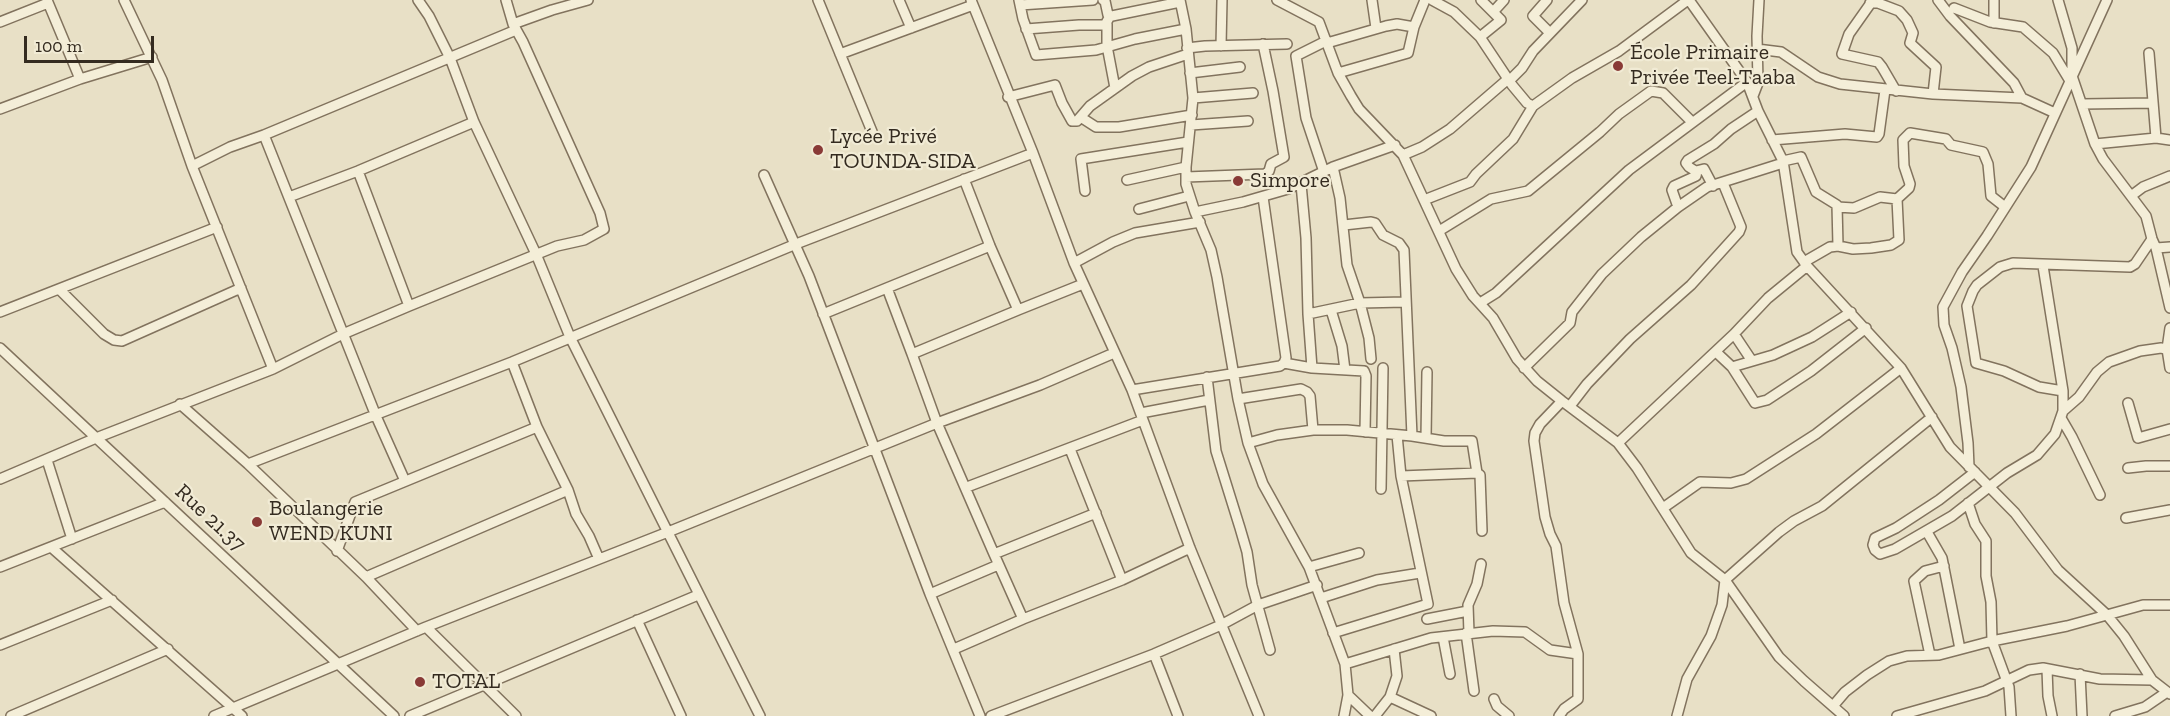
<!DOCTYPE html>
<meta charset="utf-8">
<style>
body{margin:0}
#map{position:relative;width:2170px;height:716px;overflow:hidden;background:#e8e0c6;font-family:"Zilla Slab",serif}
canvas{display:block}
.scale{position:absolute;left:24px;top:36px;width:130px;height:27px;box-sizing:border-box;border:3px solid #342b20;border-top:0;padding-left:8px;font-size:18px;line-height:21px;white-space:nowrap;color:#342b20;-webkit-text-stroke:4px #f1ebd5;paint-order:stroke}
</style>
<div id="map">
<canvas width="2170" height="716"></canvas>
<div class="scale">100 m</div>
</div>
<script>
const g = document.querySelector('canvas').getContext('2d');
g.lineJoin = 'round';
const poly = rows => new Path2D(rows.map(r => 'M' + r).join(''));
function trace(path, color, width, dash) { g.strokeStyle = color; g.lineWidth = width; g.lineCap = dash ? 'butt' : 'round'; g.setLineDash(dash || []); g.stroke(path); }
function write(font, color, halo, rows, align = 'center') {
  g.font = font + ' "Zilla Slab",serif'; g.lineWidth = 4.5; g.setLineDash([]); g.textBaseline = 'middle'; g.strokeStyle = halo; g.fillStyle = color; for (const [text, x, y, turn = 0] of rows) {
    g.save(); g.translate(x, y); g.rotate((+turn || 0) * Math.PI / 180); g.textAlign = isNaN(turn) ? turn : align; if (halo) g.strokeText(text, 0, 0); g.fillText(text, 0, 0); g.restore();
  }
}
const street = poly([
 [47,0,80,79],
 [124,0,162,80,192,166,273,369],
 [418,0,429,16,450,58,474,122,536,254,570,337,760,716],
 [818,0,873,134],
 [899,0,911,28],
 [971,0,1033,153,1074,263,1132,390,1190,548,1259,716],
 [1019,0,1023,19,1036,55,1096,50,1135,39,1186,29],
 [1103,0,1105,1,1108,15,1112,16,1180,2],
 [1180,0,1186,29,1193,98,1186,167,1186,184,1195,212,1211,250,1217,277,1238,399,1248,443,1263,484,1309,567,1345,664,1348,695,1344,716],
 [1277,0,1319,22,1338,73,1351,96,1359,109,1403,155,1456,269,1473,296,1493,318,1517,359,1537,381,1562,401,1618,443,1637,468,1691,553,1725,580,1779,657,1804,681,1844,716],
 [1372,0,1376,28],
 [1432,0,1454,12,1480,37,1512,85,1527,103,1533,106,1572,78,1619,51,1688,0],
 [1547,0,1533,16,1550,33],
 [1689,0,1747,82,1758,111,1783,161,1797,252,1807,266,1901,368,1950,447,2015,513,2058,570,2107,615,2124,636,2152,680,2170,694],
 [1873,0,1849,34,1842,54,1878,62,1882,67,1896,91],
 [1938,0,1950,16,2014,83,2022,98,2055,113],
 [1994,0,1994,23],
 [2058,0,2072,48,2072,76,2095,144,2103,159,2146,216,2152,239,2156,248,2170,308],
 [1870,3,1878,3,1899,11,1907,20,1913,33,1910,43,1936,67,1933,94],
 [1020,5,1093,0],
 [1954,8,1990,22,2023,27,2053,53,2070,81],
 [1494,11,1504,0],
 [0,22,48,3],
 [513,24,552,10,588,0],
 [1107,24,1107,46,1115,88],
 [1026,29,1079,25,1105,25,1110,16],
 [1480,37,1501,20,1481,0],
 [1327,43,1386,26,1397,24,1414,27],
 [1221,46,1222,0],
 [1187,48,1205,46,1287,44],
 [1757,49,1781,52,1818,77,1840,84,1933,94,2022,98],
 [2149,53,2156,138],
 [840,54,973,5],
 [1190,73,1240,67],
 [1338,73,1408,53,1414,27,1425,0],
 [1509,81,1522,68,1533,51,1582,0],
 [1753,96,1758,83,1757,36,1759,0],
 [1008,97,1055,85,1062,103,1072,121,1077,121,1090,106,1132,76,1149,67,1188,54],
 [1193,98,1253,93],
 [2082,104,2153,103],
 [0,109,80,79,152,57],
 [1082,118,1096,127,1119,127,1192,115],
 [1191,125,1248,121],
 [264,135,376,416,405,481],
 [1772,140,1845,134,1877,137,1879,134,1885,90],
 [2095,144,2156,138,2170,140],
 [1403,155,1422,147,1450,129,1508,79],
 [1783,161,1801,157,1816,192,1837,205,1838,246],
 [192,166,230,147,264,135,516,30],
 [1333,167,1340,198,1347,265,1360,303,1405,302],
 [358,171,409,306],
 [1696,171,1704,169,1713,186],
 [1324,172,1306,118,1296,56,1326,41],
 [764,175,809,276,930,594,980,716],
 [1186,177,1265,174,1269,171,1271,164,1284,157,1273,91,1263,44],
 [964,179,990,246,1018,310,1083,284],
 [1127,180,1186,167],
 [1301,184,1306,238,1308,314,1360,303,1369,338,1371,359],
 [1085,191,1081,159,1188,142],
 [2131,196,2143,187,2170,176],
 [289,197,358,171,474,122],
 [1424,200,1470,182,1476,174,1513,139,1533,106],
 [1678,207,1672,190,1674,186,1696,176,1697,172,1689,167,1686,163,1688,160,1714,144,1731,129,1758,111],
 [1837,207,1854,208,1880,197,1897,199],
 [1139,209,1189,196],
 [1195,212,1243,202,1288,189,1333,167,1395,145],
 [1439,231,1491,199,1528,191,1600,132,1619,114,1651,91,1663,93,1692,122],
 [2156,248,2170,247],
 [1804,262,1830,247,1838,246,1853,249,1871,248,1891,245,1899,240,1897,199,1909,188,1910,184,1904,166,1903,140,1910,133,1946,139,1951,145,1983,152,1988,164,1991,196,2005,207],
 [1074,263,1113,242,1135,233,1200,222],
 [887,288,912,354],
 [59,289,104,334,114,340,122,341,241,288],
 [1480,303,1496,293,1629,170,1747,82],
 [1331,310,1342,346,1345,370],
 [0,312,217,227],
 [823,314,990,246],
 [1308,314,1312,368],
 [2170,328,2167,349,2170,368],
 [1734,334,1752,361],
 [0,348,394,716],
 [1716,352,1732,367,1755,403,1767,400,1811,371,1866,328],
 [512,362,537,427,568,490,576,514,589,536,599,559],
 [1284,363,1312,368,1364,371,1366,376,1365,432],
 [1732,367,1773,355,1812,337,1851,312],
 [1524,368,1570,323,1572,312,1602,274,1641,237,1678,207,1707,187,1783,163],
 [1207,377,1216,451,1240,528,1247,552,1252,585,1270,650],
 [1132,390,1280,366,1284,363,1286,358,1263,197],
 [2063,391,2039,387,2004,371,1976,363,1967,306,1973,291,1977,285,2000,267,2013,263,2130,267,2135,264,2152,239],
 [1238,399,1301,389,1307,392,1310,396,1313,430],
 [2128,403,2138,438,2170,429],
 [180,404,248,464,366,577,417,631],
 [1570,406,1587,384,1630,339,1691,285,1739,232,1741,227,1723,183],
 [2063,411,2079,397,2097,372,2109,362,2140,351,2161,348,2170,350],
 [1141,413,1209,400],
 [2061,418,2072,437,2100,495],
 [1412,436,1444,441,1472,441,1477,473],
 [1426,438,1427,372],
 [1248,443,1277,435,1313,430,1347,430,1412,436,1404,250,1399,243,1383,235,1375,223,1371,222,1344,225],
 [1618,443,1734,334,1768,298,1807,266],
 [1070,449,1122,580],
 [47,460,72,539],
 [248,464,512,362,796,244,1033,153],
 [1969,467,1968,443,1961,387,1952,348,1944,325,1943,307,1962,272,1987,236,2031,167,2107,0],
 [2128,468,2146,466,2170,466],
 [1975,472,1939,500,1896,528,1875,538,1873,545,1875,550,1880,554,1895,549,1952,516,2007,473,2037,455,2055,434,2063,411,2063,391,2043,266],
 [1401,476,1477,473,1480,475,1482,531],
 [0,479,96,438,273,369,343,334,409,306,557,246,584,240,604,229,600,213,523,42,513,24,506,0],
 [967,487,1143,420],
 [1381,489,1383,368],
 [1968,503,1975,524,1986,541,1986,576,1991,602,1992,641,2009,687,2011,716],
 [1663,508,1700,482,1731,483,1746,479,1816,434,1901,368],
 [2126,518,2170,510],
 [1927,532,1942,558,1960,649],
 [51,547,242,716],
 [337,551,355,502,537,427],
 [994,554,937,423,912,354,1018,310],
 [0,567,165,502],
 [1309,567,1359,553],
 [366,577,568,490],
 [930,594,998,565],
 [1321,598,1377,580,1420,573],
 [1023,619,994,554,1096,513],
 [1427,619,1468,611],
 [637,620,681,716],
 [426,627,516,716],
 [1333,633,1428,604,1401,476,1397,435],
 [1466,633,1474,691],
 [1469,633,1468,605,1477,584,1481,564],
 [1443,637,1450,674],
 [0,645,112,600],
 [954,649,1023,619,1122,580,1190,548],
 [1154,654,1178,716],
 [1930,655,1914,581,1925,571,1944,566],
 [1345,664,1431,638,1493,631,1525,632,1550,650,1578,654],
 [2047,669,2048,696,2052,716],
 [2080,674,2082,716],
 [1348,695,1370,716],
 [1390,697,1431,716],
 [1494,699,1497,706,1509,716],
 [1833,706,1845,692,1867,675,1889,661,1907,656,1939,655,1992,641,2067,626,2143,605,2170,605],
 [11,716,168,649],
 [214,716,426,627,668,532,937,423,1040,385,1114,353],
 [410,716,698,595],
 [991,716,1154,654,1221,625,1258,605,1317,585],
 [1375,716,1390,697,1397,676,1394,649],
 [1559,716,1564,709,1578,699,1578,654,1564,603,1556,546,1550,534,1545,517,1534,441,1535,433,1540,424,1562,401],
 [1677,716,1687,679,1711,636,1722,605,1725,580,1779,532,1794,521,1822,506,1932,417],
 [1897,716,1985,691,2029,670,2043,668,2100,679,2152,680],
 [2115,716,2145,707,2167,692]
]);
trace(street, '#82735e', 12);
trace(street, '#f4eed8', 9);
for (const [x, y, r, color] of [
 [1618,66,6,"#893a36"],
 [818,150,6,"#893a36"],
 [1238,181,6,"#893a36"],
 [257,522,6,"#893a36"],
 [420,682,6,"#893a36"]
]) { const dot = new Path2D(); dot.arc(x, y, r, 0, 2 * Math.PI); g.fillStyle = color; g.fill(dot); trace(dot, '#f1ebd5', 2); }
write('22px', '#342b20', '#f1ebd5', [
 ["École Primaire",1630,53],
 ["Privée Teel-Taaba",1630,78],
 ["Lycée Privé",830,137],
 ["TOUNDA-SIDA",830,162],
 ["Simpore",1250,181],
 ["Boulangerie",269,509],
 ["WEND KUNI",269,534],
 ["TOTAL",432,682]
], 'left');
write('22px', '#342b20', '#f1ebd5', [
 ["Rue 21.37",210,518,43]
]);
</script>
